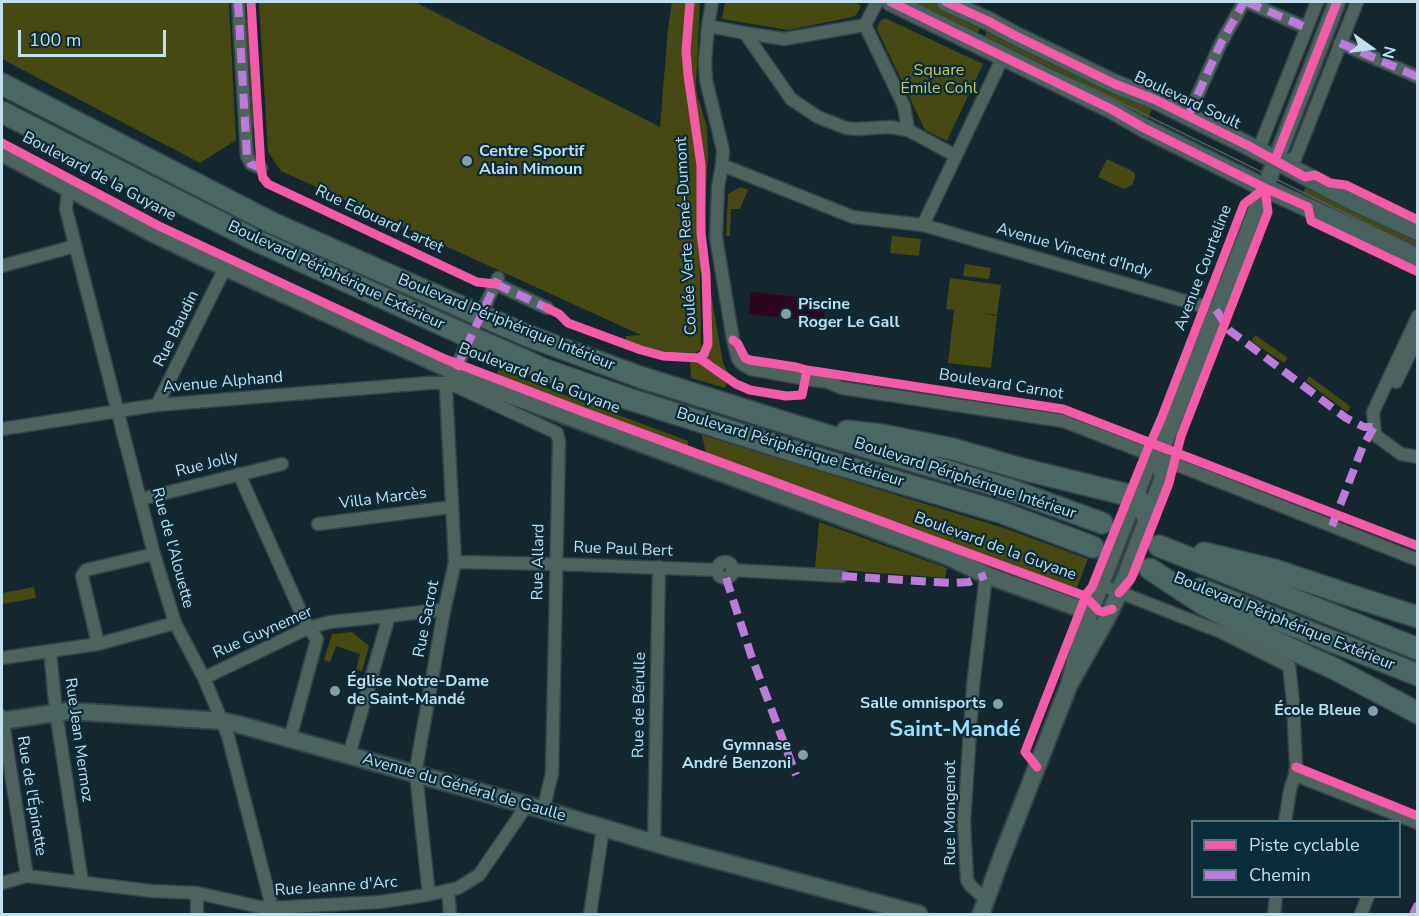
<!DOCTYPE html>
<meta charset="utf-8">
<style>
body{margin:0}
#map{position:relative;width:1419px;height:916px;overflow:hidden;background:#14262e;font-family:"Nunito Sans",sans-serif}
canvas{display:block}
.frame{position:absolute;inset:0;border:3px solid #c2dfee;pointer-events:none}
.legend{position:absolute;left:1191px;top:820px;width:210px;height:78px;box-sizing:border-box;background:#0a2b38;border:2px solid #547381;margin:0;padding:8px 10px;list-style:none;font-size:18px;color:#c2dfee}
.legend li{display:flex;align-items:center;gap:12px;height:30px}
.legend b{width:30px;border:2px solid #547381}
.north{position:absolute;left:1341px;top:18px;width:60px;height:60px;-webkit-text-stroke:4px #0a2b38;paint-order:stroke;rotate:104deg;font-size:16px;font-weight:700;line-height:24px;text-align:center;color:#c2dfee}
.north::after{content:'';display:block;margin:auto;width:21px;height:27px;background:#c2dfee;clip-path:polygon(50% 0,100% 100%,50% 72%,0 100%)}
.scale{position:absolute;left:18px;top:30px;width:148px;height:27px;box-sizing:border-box;border:3px solid #c2dfee;border-top:0;padding-left:8px;font-size:18px;line-height:21px;white-space:nowrap;color:#c2dfee;-webkit-text-stroke:4px #0a2b38;paint-order:stroke}
</style>
<div id="map">
<canvas width="1419" height="916"></canvas>
<div class="frame"></div>
<ul class="legend">
<li><b style="height:8px;background:#f35aa7"></b>Piste cyclable</li>
<li><b style="height:8px;background:#bd7bd9"></b>Chemin</li>
</ul>
<div class="north">N</div>
<div class="scale">100 m</div>
</div>
<script>
const g = document.querySelector('canvas').getContext('2d');
g.lineJoin = 'round';
function fill(path, color) { g.fillStyle = color; g.fill(path, 'evenodd'); }
const poly = rows => new Path2D(rows.map(r => 'M' + r).join(''));
function trace(path, color, width, dash) { g.strokeStyle = color; g.lineWidth = width; g.lineCap = dash ? 'butt' : 'round'; g.setLineDash(dash || []); g.stroke(path); }
function write(font, color, halo, rows, align = 'center') {
  g.font = font + ' "Nunito Sans",sans-serif'; g.lineWidth = 4.5; g.setLineDash([]); g.textBaseline = 'middle'; g.strokeStyle = halo; g.fillStyle = color; for (const [text, x, y, turn = 0] of rows) {
    g.save(); g.translate(x, y); g.rotate((+turn || 0) * Math.PI / 180); g.textAlign = isNaN(turn) ? turn : align; if (halo) g.strokeText(text, 0, 0); g.fillText(text, 0, 0); g.restore();
  }
}
fill(poly([
 [2,2,229,2,236,140,200,163,2,59],
 [259,2,415,2,660,127,668,29,672,2,700,2,696,86,697,94,707,127,708,153,704,232,708,269,707,270,700,271,701,349,695,353,659,351,651,350,626,341,626,336,641,335,281,171,268,152],
 [725,2,855,2,861,6,857,14,853,17,788,30,722,19],
 [903,2,934,2,975,21,981,27,977,35],
 [885,18,983,64,947,141,925,130,877,29,880,21],
 [244,20,248,20,254,127,250,127],
 [988,30,1154,105,1145,124,983,39],
 [1107,159,1132,171,1135,174,1135,178,1132,185,1124,189,1098,177],
 [1306,186,1417,237,1417,253,1306,200,1307,197,1302,195],
 [740,187,748,190,740,209,731,209,730,236,726,236,728,194],
 [892,236,921,239,919,256,890,253],
 [965,264,991,268,989,279,963,276],
 [708,276,723,363,729,374,712,361,704,358,709,350,710,344],
 [950,278,1001,285,997,315,981,313,997,316,991,368,948,363,954,310,946,309],
 [1255,335,1288,358,1284,363,1251,341],
 [690,360,701,361,727,380,725,388,691,378],
 [500,365,518,373,520,378,688,441,688,447,496,376],
 [1309,376,1351,407,1347,412,1306,381],
 [702,435,1007,529,1088,559,1078,585,1077,588,1071,587,706,454],
 [819,522,947,568,945,578,815,568],
 [34,587,36,598,3,604,2,593],
 [352,632,369,646,362,671,356,670,360,654,336,646,330,662,324,660,332,634]
]), '#474912');
fill(poly([
 [751,292,826,300,823,322,749,314]
]), '#2c061e');
trace(poly([
 [1093,547,1150,569]
]), '#2e424b', 21, [21, 10]);
const street = poly([
 [238,2,247,156,251,164,261,168],
 [712,2,708,26,705,63,706,80,723,150,722,165,718,187,716,237,733,340,738,359,741,363,751,369,806,379,828,382,842,388,1063,421,1185,468,1418,560],
 [1247,2,1307,28],
 [865,25,904,106,908,130],
 [865,25,877,2],
 [708,26,745,33,791,99,818,117,846,128,856,129,890,127,908,130,956,156],
 [745,33,784,39,865,25],
 [1340,43,1418,77],
 [1188,116,1221,43,1244,2],
 [1258,151,1317,2],
 [1279,160,1295,159,1357,2],
 [722,165,853,217,923,225,1216,310],
 [68,189,66,209,154,554,175,623,204,678,228,736,270,899,270,914],
 [923,225,1003,57],
 [2,266,75,246],
 [496,284,547,308],
 [1418,316,1373,412,1375,435,1401,454,1418,457],
 [1396,382,1418,337],
 [157,405,225,268],
 [2,429,157,405,429,383,449,383,557,433,559,442,552,774,543,810],
 [239,474,308,628,317,639,290,739],
 [141,499,282,464],
 [318,524,452,507],
 [455,562,556,564,717,570],
 '717 570a8 8 0 1 1 16 0a8 8 0 1 1-16 0Z',
 [732,570,842,576],
 [986,575,973,686,964,822,967,880,970,885,987,901],
 [1101,585,1221,632,1289,666,1293,702,1296,767,1295,775,1290,790,1285,822],
 [98,644,82,576,86,570,154,554],
 [50,651,98,644,175,623],
 [2,658,50,651,56,712,82,882],
 [204,678,308,628,330,622,389,616,439,610,444,611],
 [2,716,27,876],
 [349,755,389,616],
 [1295,775,1418,823],
 [654,843,659,567],
 [2,883,27,876,152,891,197,893,260,907,270,908,380,902,427,895,458,888,479,875,527,805],
 [448,890,450,914],
 [431,894,428,886,416,774,417,763,444,611,455,562,446,389,498,278],
 [197,914,197,893],
 [590,914,603,828],
 [1274,914,1276,896],
 [1361,914,1368,896]
]);
const secondary = poly([
 [2,153,150,232,204,258,488,387,949,557,986,575,1090,612],
 [1069,685,1075,661,1090,612,1135,497,1146,469,1158,458,1246,237,1337,2],
 [2,721,68,711,222,721,237,724,527,805,671,848,919,914],
 [981,914,1002,856,1069,685,1107,618,1119,593,1163,477,1158,458]
]);
const primary = poly([
 [891,2,1111,109,1144,128,1265,188,1418,258],
 [946,2,988,21,1014,35,1115,84,1156,100,1188,116,1247,145,1351,200,1418,231]
]);
const highway = poly([
 [2,84,272,223,473,312],
 [2,112,255,240,463,334],
 [536,339,640,377,799,427,1011,490,1102,523],
 [526,361,543,369,629,399,800,453,1003,513,1093,547],
 [847,431,882,435,953,449,1022,469,1120,493,1135,497,1141,503,1148,517],
 [1159,546,1418,649],
 [1204,553,1274,570,1358,598,1418,617],
 [1150,569,1203,604,1267,638,1333,668,1418,713],
 [1200,589,1418,675]
]);
trace(street, '#32434a', 15);
trace(secondary, '#32434a', 20);
trace(primary, '#32434a', 21);
trace(highway, '#32434a', 24);
trace(street, '#4e625e', 12);
trace(secondary, '#4b6460', 16);
trace(primary, '#47625e', 18);
trace(highway, '#4b6764', 21);
trace(poly([
 [912,2,1050,70,1095,90,1418,249]
]), '#4b5d60', 1.5);
const highwayBridge = poly([
 [473,312,536,339],
 [463,334,526,361]
]);
trace(highwayBridge, '#32434a', 24, []);
trace(highwayBridge, '#4b6764', 21);
trace(poly([
 [238,2,247,156,251,164,261,168],
 [1247,2,1307,28],
 [1340,43,1418,77],
 [1188,116,1221,43,1244,2],
 [496,284,547,308],
 [1216,310,1229,330,1346,418,1364,427,1374,427],
 [456,369,498,279],
 [1332,526,1363,446,1374,427],
 [842,576,951,583,969,582,986,575],
 [726,578,751,655,796,775],
 [1413,914,1418,904]
]), '#bd7bd9', 8, [15, 8]);
trace(poly([
 [251,2,261,168,263,178,268,184,477,282,496,284],
 [690,2,686,51,688,75,701,165,701,233,706,274,708,344,704,354,699,358],
 [891,2,1111,109,1144,128,1265,188,1308,207,1311,221,1418,272],
 [946,2,988,21,1014,35,1115,84,1156,100,1188,116,1247,145,1305,177,1315,175,1330,183,1346,185,1418,220],
 [2,143,159,226,445,359,581,411,1085,596,1099,611,1103,612,1112,609],
 [1275,160,1337,2],
 [547,308,559,314,568,323,641,350,663,356,699,358,736,384,750,390,786,396,802,395,807,370,1063,409,1418,546],
 [733,340,738,344,745,358,750,360,796,367,807,370],
 [1037,767,1025,752,1087,593,1092,587,1146,453,1161,419,1244,204,1265,188,1268,212,1181,436,1169,483,1134,572,1131,579,1119,593],
 [1296,767,1418,816]
]), '#f35aa7', 9);
for (const [x, y, r, color] of [
 [467,161,6,"#859eab"],
 [786,314,6,"#859eab"],
 [335,691,6,"#859eab"],
 [998,704,6,"#859eab"],
 [1373,711,6,"#859eab"],
 [803,755,6,"#859eab"]
]) { const dot = new Path2D(); dot.arc(x, y, r, 0, 2 * Math.PI); g.fillStyle = color; g.fill(dot); trace(dot, '#0a2b38', 2); }
write('16px', '#c6c861', '#0a2b38', [
 ["Square",939,71],
 ["Émile Cohl",939,89]
]);
write('16px', '#c2dfee', '#0a2b38', [
 ["Boulevard Soult",1187,101,25],
 ["Boulevard de la Guyane",99,177,28],
 ["Rue Edouard Lartet",379,220,25],
 ["Coulée Verte René-Dumont",687,236,-93],
 ["Avenue Vincent d'Indy",1074,251,16],
 ["Avenue Courteline",1204,268,-69],
 ["Boulevard Périphérique Extérieur",336,276,25],
 ["Boulevard Périphérique Intérieur",506,323,22],
 ["Rue Baudin",177,329,-64],
 ["Boulevard de la Guyane",539,379,21],
 ["Avenue Alphand",223,383,-5],
 ["Boulevard Carnot",1001,385,9],
 ["Boulevard Périphérique Extérieur",790,448,17],
 ["Rue Jolly",207,465,-14],
 ["Boulevard Périphérique Intérieur",965,479,18],
 ["Villa Marcès",383,499,-7],
 ["Boulevard de la Guyane",995,547,20],
 ["Rue de l'Alouette",172,548,75],
 ["Rue Paul Bert",623,550,2],
 ["Rue Allard",539,562,-89],
 ["Rue Sacrot",427,619,-79],
 ["Boulevard Périphérique Extérieur",1284,622,22],
 ["Rue Guynemer",263,633,-24],
 ["Rue de Bérulle",640,705,-89],
 ["Rue Jean Mermoz",78,740,82],
 ["Avenue du Général de Gaulle",464,788,16],
 ["Rue de l'Épinette",31,796,81],
 ["Rue Mongenot",951,813,-90],
 ["Rue Jeanne d'Arc",336,887,-4]
]);
write('bold 16px', '#c2dfee', '#0a2b38', [
 ["Centre Sportif",479,152],
 ["Alain Mimoun",479,170],
 ["Piscine",798,305],
 ["Roger Le Gall",798,323],
 ["Église Notre-Dame",347,682],
 ["de Saint-Mandé",347,700],
 ["Salle omnisports",986,704,"right"],
 ["École Bleue",1361,711,"right"],
 ["Gymnase",791,746,"right"],
 ["André Benzoni",791,764,"right"]
], 'left');
write('bold 22px', '#a1defc', '#0a2b38', [
 ["Saint-Mandé",955,731]
]);
</script>
